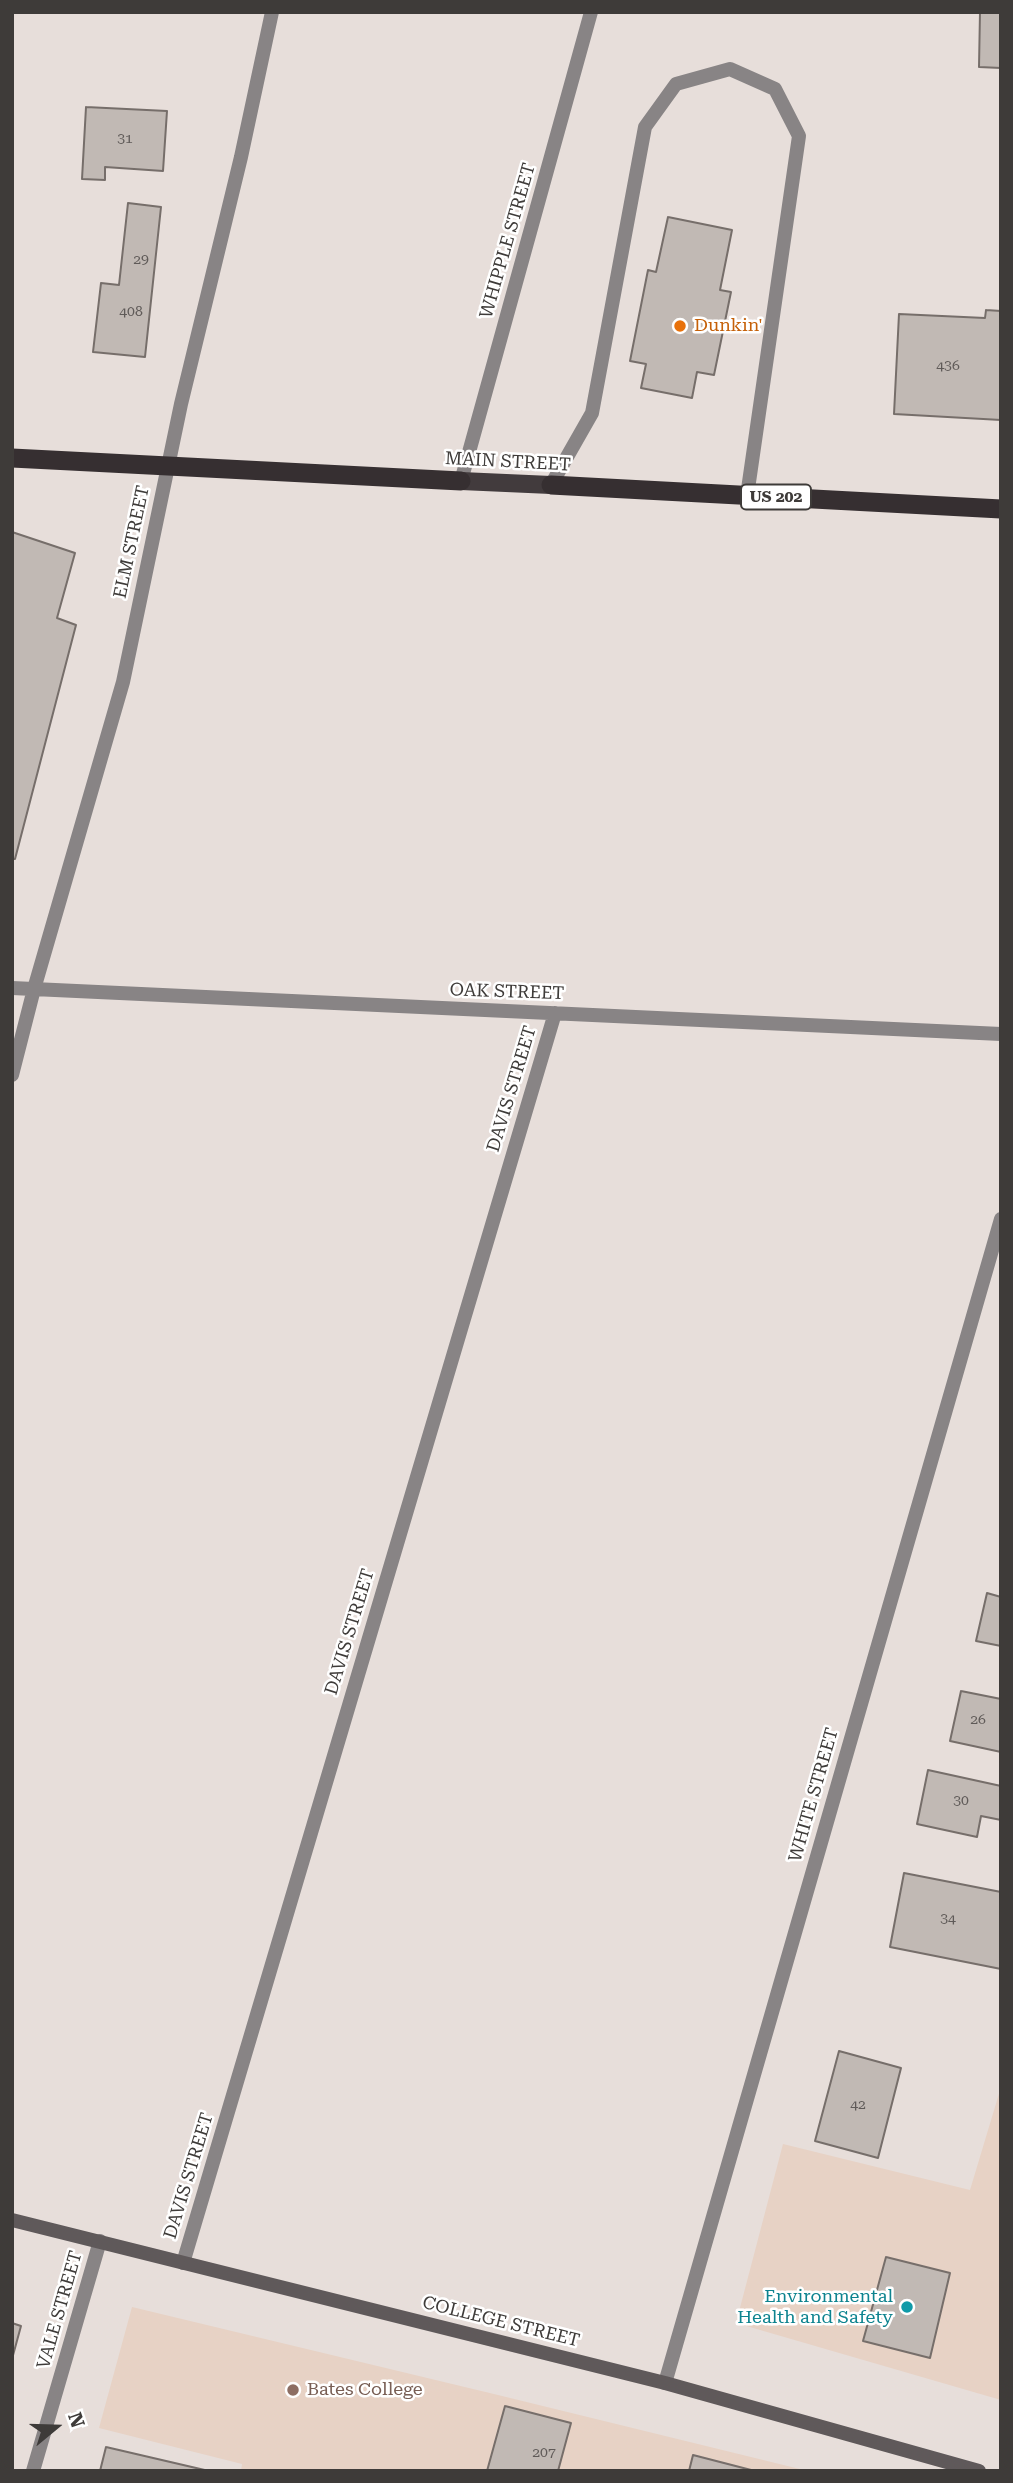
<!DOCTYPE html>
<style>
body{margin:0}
#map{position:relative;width:1013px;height:2483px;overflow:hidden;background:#e7deda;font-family:"Roboto Serif",serif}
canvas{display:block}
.frame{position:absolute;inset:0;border:14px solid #3e3b39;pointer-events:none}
.north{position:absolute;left:21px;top:2392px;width:70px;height:70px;-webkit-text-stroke:5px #fff;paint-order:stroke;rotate:71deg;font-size:19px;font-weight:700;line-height:28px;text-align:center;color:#3e3b39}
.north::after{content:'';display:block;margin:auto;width:24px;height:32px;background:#3e3b39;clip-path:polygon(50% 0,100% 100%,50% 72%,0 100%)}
</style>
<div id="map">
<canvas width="1013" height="2483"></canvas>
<div class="frame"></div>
<div class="north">N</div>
</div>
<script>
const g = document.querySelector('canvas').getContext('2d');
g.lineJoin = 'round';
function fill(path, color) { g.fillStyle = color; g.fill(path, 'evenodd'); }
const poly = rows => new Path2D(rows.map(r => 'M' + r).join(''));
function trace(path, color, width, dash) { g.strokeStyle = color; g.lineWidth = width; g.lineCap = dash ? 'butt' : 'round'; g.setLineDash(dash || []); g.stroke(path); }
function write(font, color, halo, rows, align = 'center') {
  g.font = font + ' "Roboto Serif",serif'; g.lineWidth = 5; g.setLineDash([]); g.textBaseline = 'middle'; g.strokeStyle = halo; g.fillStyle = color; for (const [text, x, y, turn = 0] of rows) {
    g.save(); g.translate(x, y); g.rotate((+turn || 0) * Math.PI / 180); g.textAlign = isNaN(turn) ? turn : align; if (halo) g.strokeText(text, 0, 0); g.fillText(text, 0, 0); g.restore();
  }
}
fill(poly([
 [1001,2087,1001,2400,736,2323,783,2144,970,2190],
 [132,2307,498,2395,808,2471,241,2471,242,2464,99,2428]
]), '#e7d2c5');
const building = poly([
 [980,12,1001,12,1001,68,979,67,980,12],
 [86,107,167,111,163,171,105,167,105,180,82,179,86,107],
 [128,203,161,207,145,357,93,352,101,283,119,285,128,203],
 [668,217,732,230,720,290,731,292,714,375,697,372,692,398,641,388,646,364,630,361,648,270,656,272,668,217],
 [986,310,1001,311,1001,420,894,414,899,314,985,318,986,310],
 [12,532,75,553,57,618,76,625,15,859,12,859,12,532],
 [987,1593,1001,1597,1001,1646,976,1641,987,1593],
 [961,1691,1001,1699,1001,1752,950,1741,961,1691],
 [928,1770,1001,1786,1001,1820,981,1816,977,1837,917,1824,928,1770],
 [904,1873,1001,1892,1001,1969,890,1947,904,1873],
 [839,2051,901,2068,878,2158,815,2141,839,2051],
 [886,2257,950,2273,930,2358,863,2341,886,2257],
 [12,2323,21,2326,12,2359,12,2323],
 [505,2406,571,2423,558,2471,487,2471,505,2406],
 [106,2447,209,2471,100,2471,106,2447],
 [693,2455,755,2471,689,2471,693,2455]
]);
fill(building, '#c1b9b4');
trace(building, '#766e6a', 2);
trace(poly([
 [551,485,592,413,645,127,676,84,730,69,775,89,799,136,747,496]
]), '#888485', 14);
trace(poly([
 [461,481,591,12],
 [12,988,1001,1034],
 [12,1075,34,989,123,682,181,404,241,157,272,12],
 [183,2263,555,1013],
 [665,2383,1001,1219],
 [33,2471,100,2241]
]), '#888485', 14);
trace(poly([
 [12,2220,665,2383,979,2471]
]), '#5f595a', 14);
trace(poly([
 [461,481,551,485]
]), '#423b3d', 18);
trace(poly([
 [12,458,461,481],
 [551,485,1001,509]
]), '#362f31', 19);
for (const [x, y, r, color] of [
 [680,326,7,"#e8710a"],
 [907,2307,7,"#0f9aa8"],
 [293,2390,7,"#8d6e63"]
]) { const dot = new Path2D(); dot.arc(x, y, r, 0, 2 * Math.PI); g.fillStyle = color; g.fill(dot); trace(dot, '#fff', 2.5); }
write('14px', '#5f5a58', null, [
 ["31",125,139],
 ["29",141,260],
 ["408",131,312],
 ["436",948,366],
 ["26",978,1720],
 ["30",961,1801],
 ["34",948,1919],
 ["42",858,2105],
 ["207",544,2453]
]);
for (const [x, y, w] of [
 [776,497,70]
]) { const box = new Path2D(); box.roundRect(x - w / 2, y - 12.5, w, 25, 5); g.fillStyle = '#fff'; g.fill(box); trace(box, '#3e3b39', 2); }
write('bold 16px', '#3e3b39', null, [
 ["US 202",776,497]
]);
write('18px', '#3e3b39', '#fff', [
 ["WHIPPLE STREET",508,241,-74],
 ["MAIN STREET",508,462,3],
 ["ELM STREET",132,542,-78],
 ["OAK STREET",507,992,2],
 ["DAVIS STREET",512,1089,-73],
 ["DAVIS STREET",350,1632,-73],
 ["WHITE STREET",814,1795,-74],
 ["DAVIS STREET",189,2176,-73],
 ["VALE STREET",60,2310,-74],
 ["COLLEGE STREET",501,2322,14]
]);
write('18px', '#c56008', '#fff', [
 ["Dunkin'",694,326]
], 'left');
write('18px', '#0d838f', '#fff', [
 ["Environmental",893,2297],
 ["Health and Safety",893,2318]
], 'right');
write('18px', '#785e54', '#fff', [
 ["Bates College",307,2390]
], 'left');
</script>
